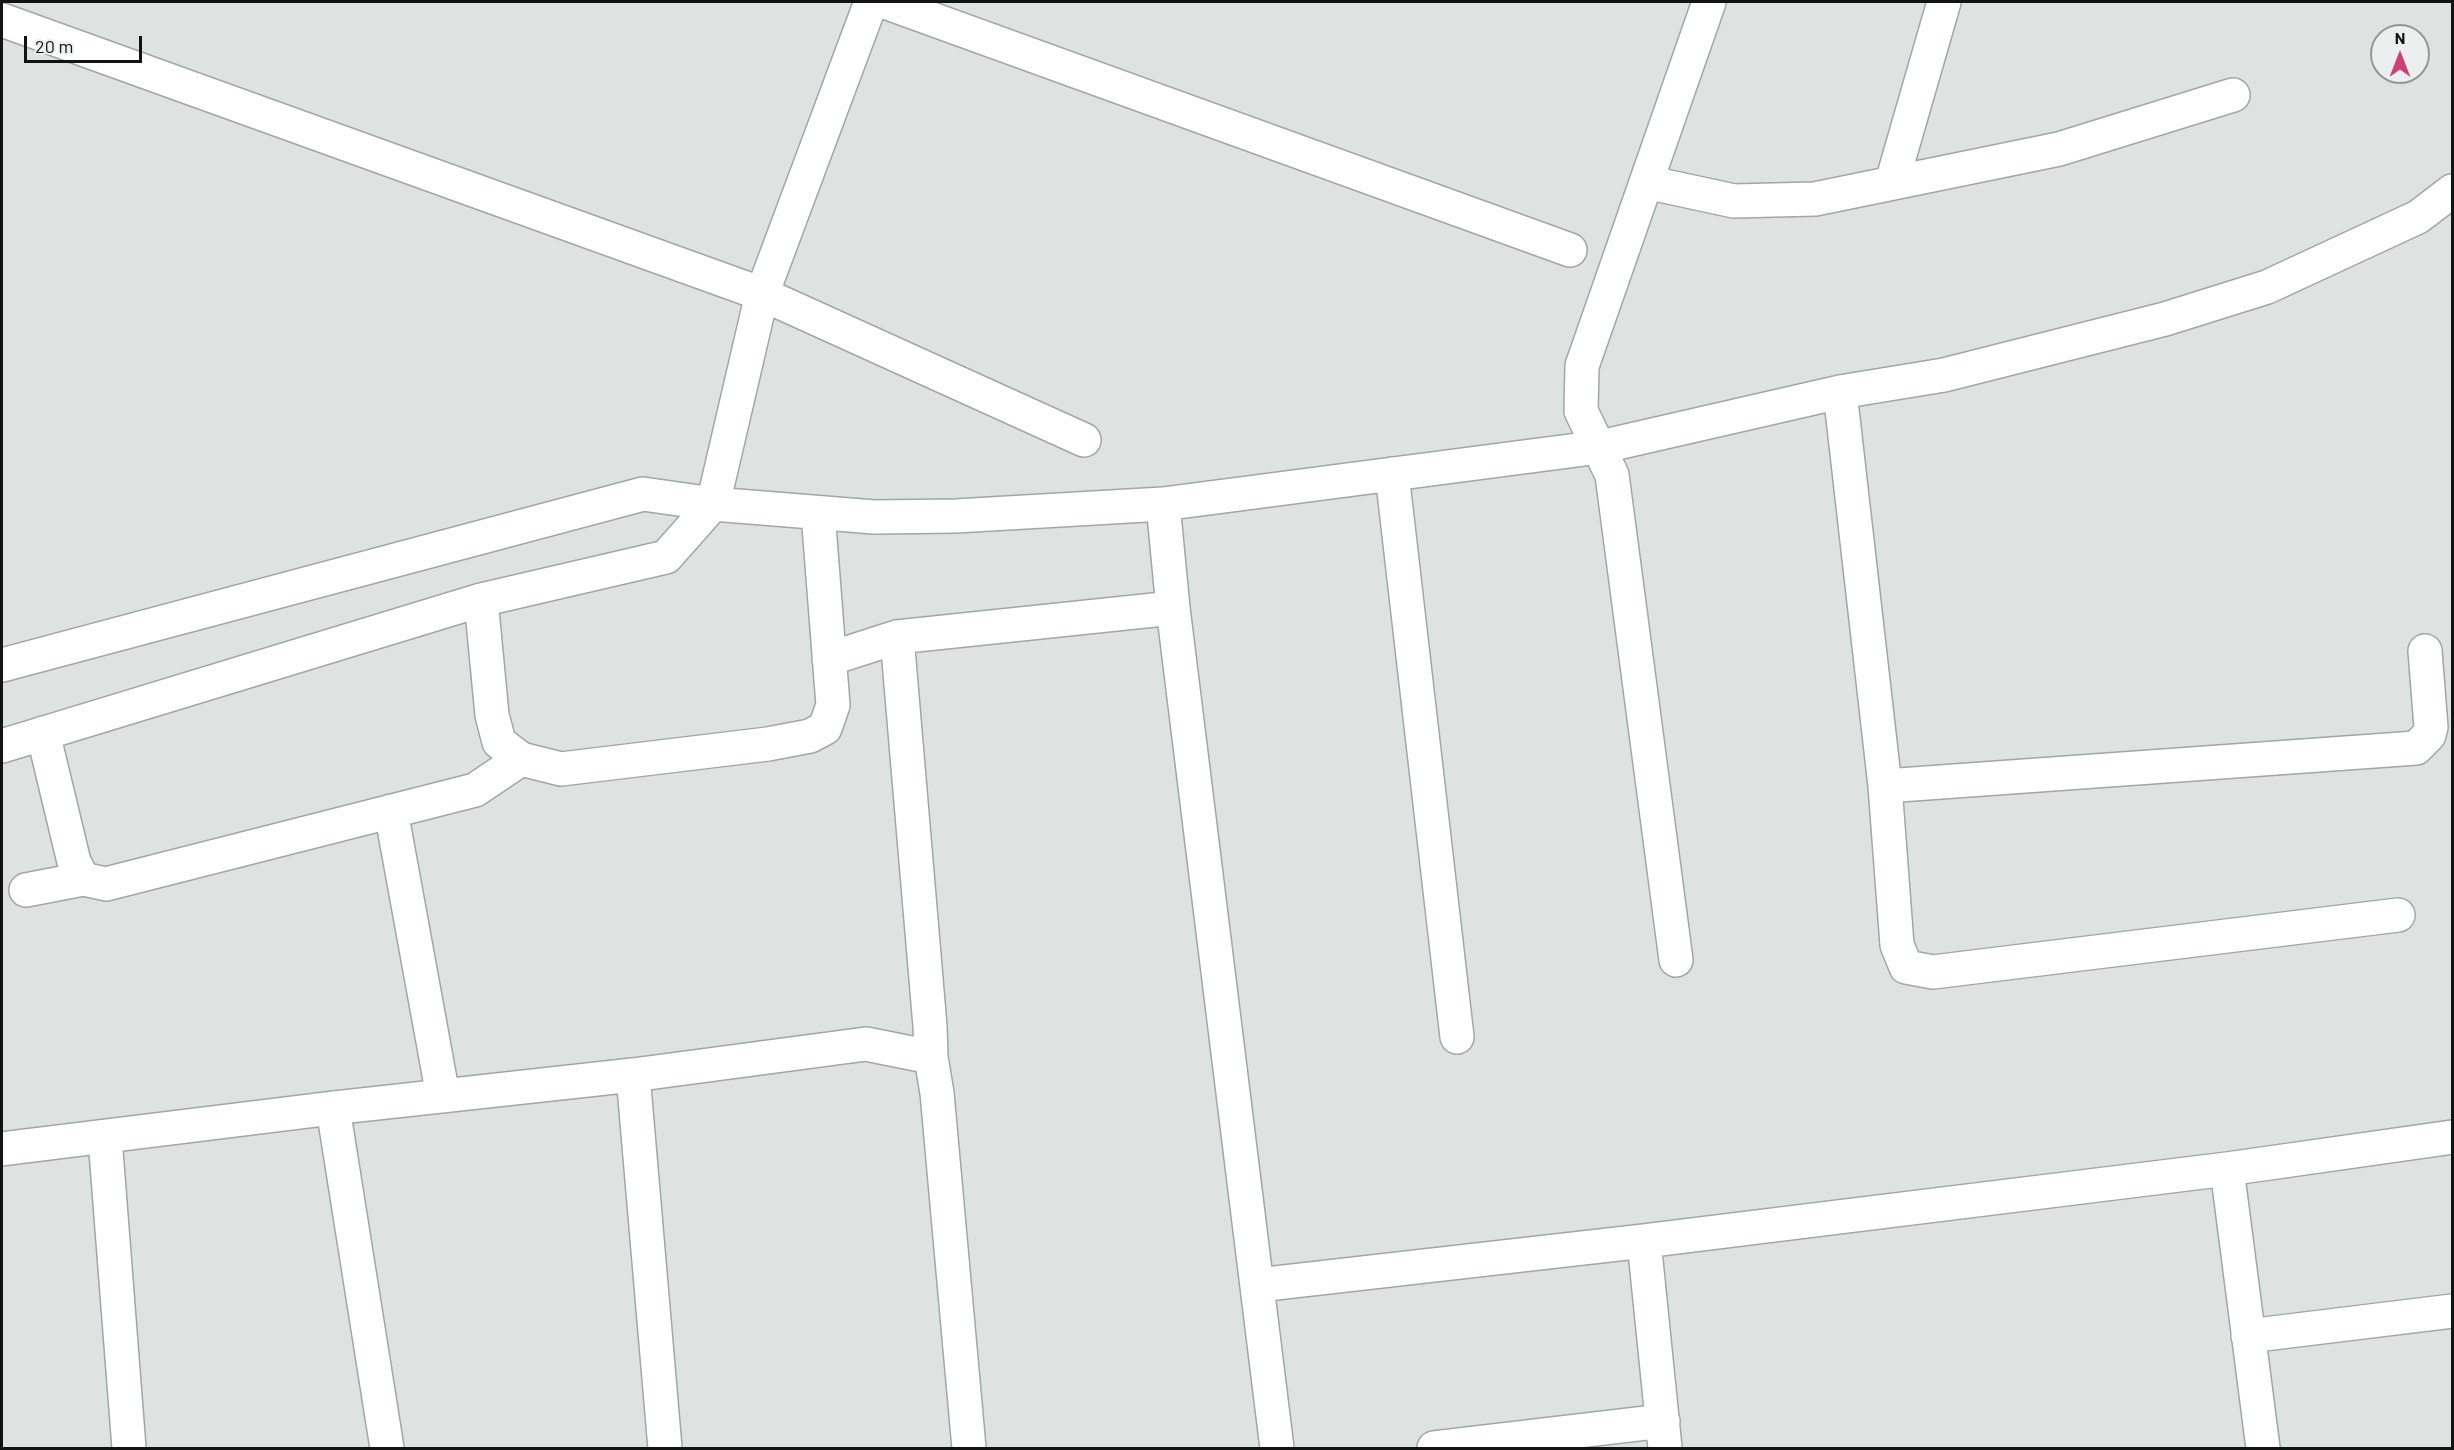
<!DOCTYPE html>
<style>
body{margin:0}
#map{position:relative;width:2454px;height:1450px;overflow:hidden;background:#dee2e1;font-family:Barlow,sans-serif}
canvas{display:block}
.frame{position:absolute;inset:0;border:3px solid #121313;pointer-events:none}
.north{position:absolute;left:2370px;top:24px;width:60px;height:60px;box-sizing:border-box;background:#ebefee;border:2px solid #949796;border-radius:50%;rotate:0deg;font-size:16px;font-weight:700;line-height:24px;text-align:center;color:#121313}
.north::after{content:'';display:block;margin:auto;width:21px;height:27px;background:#cc4073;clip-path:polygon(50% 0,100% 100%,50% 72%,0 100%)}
.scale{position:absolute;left:24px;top:36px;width:118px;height:27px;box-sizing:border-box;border:3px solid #121313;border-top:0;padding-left:8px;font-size:18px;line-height:21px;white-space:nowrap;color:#121313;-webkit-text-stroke:4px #ebefee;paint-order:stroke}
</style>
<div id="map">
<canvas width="2454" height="1450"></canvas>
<div class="frame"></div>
<div class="north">N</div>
<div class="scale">20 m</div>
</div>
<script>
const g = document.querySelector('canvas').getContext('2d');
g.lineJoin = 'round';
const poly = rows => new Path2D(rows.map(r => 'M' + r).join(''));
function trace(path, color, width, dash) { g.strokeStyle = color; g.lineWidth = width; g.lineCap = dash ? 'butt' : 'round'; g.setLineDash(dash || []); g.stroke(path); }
const minor = poly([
 [885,2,1570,250],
 [2,20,762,294,1084,440],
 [1646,182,1734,201,1815,199,2059,149,2233,95],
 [1892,182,1944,2],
 [1840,392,1885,786,1897,945,1906,967,1933,972,2398,915],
 [1392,474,1457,1037],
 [1163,504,1173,608,1277,1448],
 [481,600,492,715,499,742,521,759,561,769,768,744,810,736,825,728,833,705,818,513],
 [897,637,930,1026,931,1057,937,1093,969,1448],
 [829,659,897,637,1173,608],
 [2,665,643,494,713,504,874,517,956,516,1163,504,1600,447,1840,392,1944,375,2165,319,2267,287,2418,217,2452,191],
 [43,733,74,862,83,879],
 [2,746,481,600,666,557,713,504,762,294,871,2],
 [1885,786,2416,748,2429,735,2431,727,2425,651],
 [391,811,443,1096],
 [26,890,83,879,106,884,475,790,521,759],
 [1676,960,1612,475,1581,411,1582,366,1709,2],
 [633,1075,665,1448],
 [333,1108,387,1448],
 [105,1138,129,1448],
 [2,1149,333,1108,633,1075,866,1044,931,1057],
 [2227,1169,2263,1448],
 [1644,1241,1665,1448],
 [1258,1285,1644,1241,2227,1169,2452,1137],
 [2248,1336,2452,1311],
 [1434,1448,1663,1421]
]);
trace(minor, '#a3a6a6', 36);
trace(minor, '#fff', 33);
</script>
